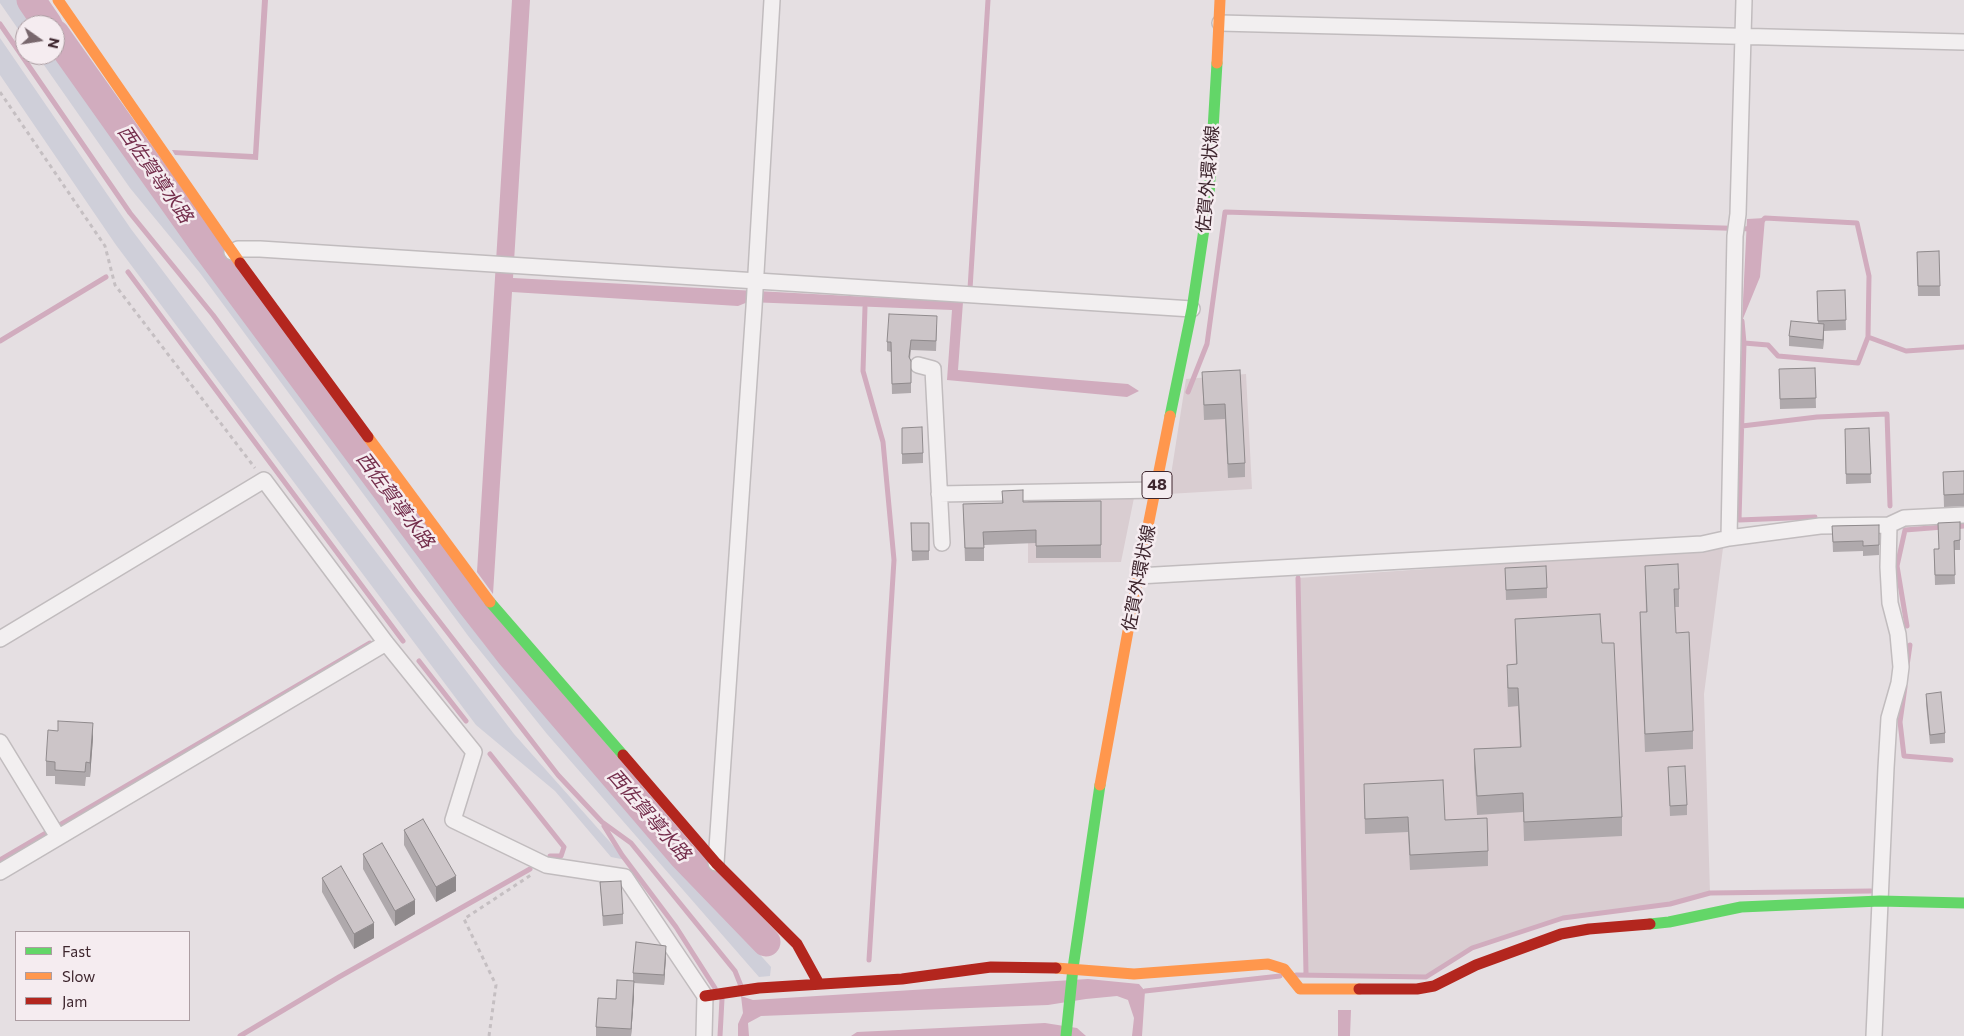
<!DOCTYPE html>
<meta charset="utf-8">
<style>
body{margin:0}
#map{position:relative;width:1964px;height:1036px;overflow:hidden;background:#e5dfe2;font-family:Commissioner,sans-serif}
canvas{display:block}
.legend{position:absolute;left:15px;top:931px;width:175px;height:90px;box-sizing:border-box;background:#f5ecf0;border:1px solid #ac9da2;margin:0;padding:6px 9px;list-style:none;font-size:15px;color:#3e262e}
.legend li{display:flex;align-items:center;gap:10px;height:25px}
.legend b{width:25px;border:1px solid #ac9da2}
.north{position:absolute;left:15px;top:15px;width:50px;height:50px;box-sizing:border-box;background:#f5ecf0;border:1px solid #ac9da2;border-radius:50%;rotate:103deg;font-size:14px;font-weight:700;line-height:20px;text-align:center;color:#3e262e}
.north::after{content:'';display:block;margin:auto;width:18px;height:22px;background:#78676d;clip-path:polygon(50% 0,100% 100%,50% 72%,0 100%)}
</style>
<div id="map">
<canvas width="1964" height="1036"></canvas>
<ul class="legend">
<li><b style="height:6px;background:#63d668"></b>Fast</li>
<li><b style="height:6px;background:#ff974d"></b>Slow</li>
<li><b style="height:6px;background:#b3261e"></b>Jam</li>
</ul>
<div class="north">N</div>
</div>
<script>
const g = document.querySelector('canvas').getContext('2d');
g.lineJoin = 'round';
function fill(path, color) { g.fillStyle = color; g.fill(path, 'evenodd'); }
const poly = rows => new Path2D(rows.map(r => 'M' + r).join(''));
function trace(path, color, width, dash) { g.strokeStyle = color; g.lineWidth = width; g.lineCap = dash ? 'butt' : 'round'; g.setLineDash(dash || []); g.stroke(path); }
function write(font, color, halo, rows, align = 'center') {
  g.font = font + ' Commissioner,"Noto Sans JP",sans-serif'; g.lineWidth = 5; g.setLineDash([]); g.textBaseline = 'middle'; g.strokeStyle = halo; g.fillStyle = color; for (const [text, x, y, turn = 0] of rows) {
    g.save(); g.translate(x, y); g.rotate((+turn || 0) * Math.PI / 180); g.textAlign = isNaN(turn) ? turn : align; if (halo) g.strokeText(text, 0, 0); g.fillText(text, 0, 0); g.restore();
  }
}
fill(poly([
 [1246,374,1252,489,1168,494,1186,379],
 [1137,483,1121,562,1028,563,1028,486],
 [1723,548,1704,694,1710,893,1670,904,1563,918,1472,948,1426,977,1306,973,1298,578]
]), '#d9cdd1');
fill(poly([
 [0,0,18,0,36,25,25,25,25,39,0,3],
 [0,38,131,229,514,734,626,860,611,857,555,791,476,725,116,245,0,75],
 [55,51,485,645,771,967,770,976,759,977,547,734,469,637,200,273,130,188,37,55,55,55]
]), '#cfcfd9');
fill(poly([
 [262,0,268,0,258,160,175,155,172,150,253,154],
 [512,0,530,0,513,278,963,302,958,370,1128,384,1139,391,1127,397,947,380,952,310,748,302,738,306,512,292,493,594,477,572],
 [1765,218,1760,277,1742,321,1747,219],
 [1088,979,1139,984,1145,991,1142,1036,1132,1036,1134,1018,1128,1000,1117,996,1086,999,1048,1005,761,1016,748,1023,749,1036,738,1036,738,1024,743,1013,741,996,753,1000],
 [1338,1010,1351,1010,1350,1036,1338,1036],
 [1045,1023,1077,1028,1086,1036,851,1036,857,1032]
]), '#d1acbe');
trace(poly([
 [0,24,130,213,213,315,415,590,558,775,602,822,631,843,735,971,741,986],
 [1761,222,1765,218,1857,223,1869,276,1868,337,1906,351,1964,347],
 [128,272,403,641],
 [970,289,988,0],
 [865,307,863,371,883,442,894,560,869,960],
 [1742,321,1744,343,1739,520,1815,517],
 [0,341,106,277],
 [1744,343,1768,345,1778,356,1858,363,1868,337],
 [1188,392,1207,344,1225,212,1753,229],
 [1742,426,1817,417,1887,414,1890,506],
 [1954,527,1964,526],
 [1298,578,1306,973],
 [1907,626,1897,566,1905,530,1943,527],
 [419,661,466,721],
 [1907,666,1910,645],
 [1905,687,1900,722,1904,756,1951,760],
 [490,754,564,847,561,856,550,856],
 [604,826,622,855,676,927,715,988],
 [0,860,370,643],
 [1296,975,1426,977,1472,948,1563,918,1670,904,1710,893,1871,891],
 [1145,991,1280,976],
 [240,1036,339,977,530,869],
 [720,1036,722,999]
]), '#d1acbe', 5);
trace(poly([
 [31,0,48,25],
 [55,34,206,247,469,601,511,655,684,857,766,942]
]), '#d1acbe', 29);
const street = poly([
 [1220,23,1964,42],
 [232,252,238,249,260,249,1192,309],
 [918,365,933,369,942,543],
 [939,494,1156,490],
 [1729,538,1735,236,1738,214,1744,0],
 [1138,576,1702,544,1729,538,1820,526,1889,525,1904,518,1964,515],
 [0,639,264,480,386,643,474,752,453,820,546,865,625,877,705,996,704,1036],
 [0,742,58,837],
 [716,863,754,307,772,0],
 [0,872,386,643],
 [1874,1036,1886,768,1889,718,1899,683,1901,667,1898,634,1890,603,1888,567,1889,525]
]);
trace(street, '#c1bcbe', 18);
trace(poly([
 [0,92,105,246,115,285,255,468],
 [489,1036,496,985,464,919,531,875]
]), '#c5bfc2', 3, [4, 4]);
trace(street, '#f2eff0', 15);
trace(poly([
 [1170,416,1192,309,1209,196,1217,63],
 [490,602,623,755],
 [1650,924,1669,922,1741,907,1880,901,1964,903],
 [1066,1036,1073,968,1100,785]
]), '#63d668', 11);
trace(poly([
 [58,0,240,263],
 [1217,63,1220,0],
 [368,437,490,602],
 [1100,785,1138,576,1170,416],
 [1056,968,1134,974,1268,964,1284,969,1300,989,1359,989]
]), '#ff974d', 11);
trace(poly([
 [240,263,368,437],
 [623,755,716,863,797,944,819,984],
 [1359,989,1417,989,1434,986,1476,965,1561,934,1589,929,1650,924],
 [705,996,759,988,902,979,991,967,1056,968]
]), '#b3261e', 11);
fill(poly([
 [1939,251,1940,296,1918,296,1917,252],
 [1845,290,1846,330,1824,331,1823,349,1789,346,1789,336,1818,324,1817,291],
 [937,325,936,351,911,350,910,359,911,361,911,393,892,394,891,352,887,351,887,342],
 [1815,368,1816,408,1780,409,1779,369],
 [1240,370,1245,463,1245,477,1228,478,1225,419,1204,420,1202,372],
 [902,428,923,453,923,463,902,464],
 [1869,428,1871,483,1846,484,1845,429],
 [1964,471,1964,506,1944,507,1943,472],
 [1002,491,1023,502,1101,501,1101,558,1036,558,1036,543,984,545,984,561,965,561,963,504,1002,503],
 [1960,522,1960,550,1954,550,1955,584,1935,585,1934,549,1938,549],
 [911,523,929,523,929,560,912,561],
 [1879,525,1879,555,1863,556,1863,551,1833,552,1832,526],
 [1645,566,1679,589,1679,607,1675,607,1676,633,1693,731,1693,749,1645,752,1640,630,1640,612,1646,612],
 [1505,568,1547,588,1547,598,1506,600],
 [1515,619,1602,643,1622,817,1622,836,1524,841,1523,812,1477,815,1474,768,1474,749,1520,747,1518,706,1508,707,1507,684,1507,665,1516,664],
 [1926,694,1945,733,1945,743,1930,744,1926,704],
 [93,738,90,777,86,777,85,786,55,784,55,776,46,776,46,761],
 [1668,767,1687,805,1687,815,1670,816],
 [1364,784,1445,820,1488,851,1488,866,1410,870,1408,832,1365,834],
 [404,830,456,891,436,902,404,845],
 [363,854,415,914,395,926,363,869],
 [322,878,374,938,354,949,322,892],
 [600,882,623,914,623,924,603,926],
 [666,956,664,985,634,983,634,996,631,1036,596,1036,596,1027,616,999,633,981,633,973]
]), '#afa9ac');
fill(poly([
 [1824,324,1824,334,1823,349,1823,340],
 [93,723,93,738,90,777,90,763],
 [456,876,456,891,436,902,436,887],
 [415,900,415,914,395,926,395,911],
 [374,923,374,938,354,949,354,934],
 [666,946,666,956,664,985,664,975],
 [634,981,634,996,631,1036,631,1029]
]), '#8f8a8c');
const building = poly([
 [1939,251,1940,286,1918,286,1917,252,1939,251],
 [1845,290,1846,320,1818,321,1817,291,1845,290],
 [889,314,937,316,936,341,911,340,909,357,911,361,911,383,892,384,891,342,887,342,889,314],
 [1791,321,1824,324,1823,340,1789,336,1791,321],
 [1815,368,1816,398,1780,399,1779,369,1815,368],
 [1240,370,1245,463,1228,464,1225,404,1204,405,1202,372,1240,370],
 [922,427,923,453,902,454,902,428,922,427],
 [1869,428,1871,474,1846,474,1845,429,1869,428],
 [1964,471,1964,494,1944,495,1943,472,1964,471],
 [1023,490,1023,502,1101,501,1101,545,1036,546,1036,530,983,532,984,548,965,548,963,504,1003,503,1002,491,1023,490],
 [1960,522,1960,540,1954,541,1955,575,1935,575,1934,549,1939,549,1938,523,1960,522],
 [911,523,929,523,929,551,912,551,911,523],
 [1879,525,1879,545,1863,546,1863,541,1833,542,1832,526,1879,525],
 [1678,564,1679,589,1674,589,1676,633,1689,632,1693,731,1645,734,1640,612,1647,612,1645,566,1678,564],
 [1546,566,1547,588,1506,590,1505,568,1546,566],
 [1600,614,1602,643,1614,643,1622,817,1524,822,1523,793,1477,796,1474,749,1521,747,1518,688,1508,688,1507,665,1517,664,1515,619,1600,614],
 [1941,692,1945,733,1930,735,1926,694,1941,692],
 [58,721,93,723,90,763,86,762,85,772,55,770,55,762,46,761,48,730,58,731,58,721],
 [1685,766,1687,805,1670,806,1668,767,1685,766],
 [1443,780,1445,820,1487,818,1488,851,1410,855,1408,817,1365,819,1364,784,1443,780],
 [423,819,456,876,436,887,404,830,423,819],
 [382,843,415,900,395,911,363,854,382,843],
 [341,866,374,923,354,934,322,878,341,866],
 [621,881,623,914,603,916,600,882,621,881],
 [636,942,666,946,664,975,633,973,636,942],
 [617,980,634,981,631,1029,596,1027,598,998,616,999,617,980]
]);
fill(building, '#ccc5c8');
trace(building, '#8f8a8c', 1);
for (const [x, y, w] of [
 [1157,485,30]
]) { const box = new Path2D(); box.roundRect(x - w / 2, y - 13.5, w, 27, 4); g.fillStyle = '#f5ecf0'; g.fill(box); trace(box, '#3e262e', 1); }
write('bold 16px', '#3e262e', null, [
 ["48",1157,485]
]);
write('18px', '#3e262e', '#f5ecf0', [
 ["佐賀外環状線",1208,179,-85],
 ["佐賀外環状線",1139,578,-79]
]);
write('italic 19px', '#742e4c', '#f5ecf0', [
 ["西佐賀導水路",155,174,55],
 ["西佐賀導水路",395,500,53],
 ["西佐賀導水路",649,815,49]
]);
</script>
